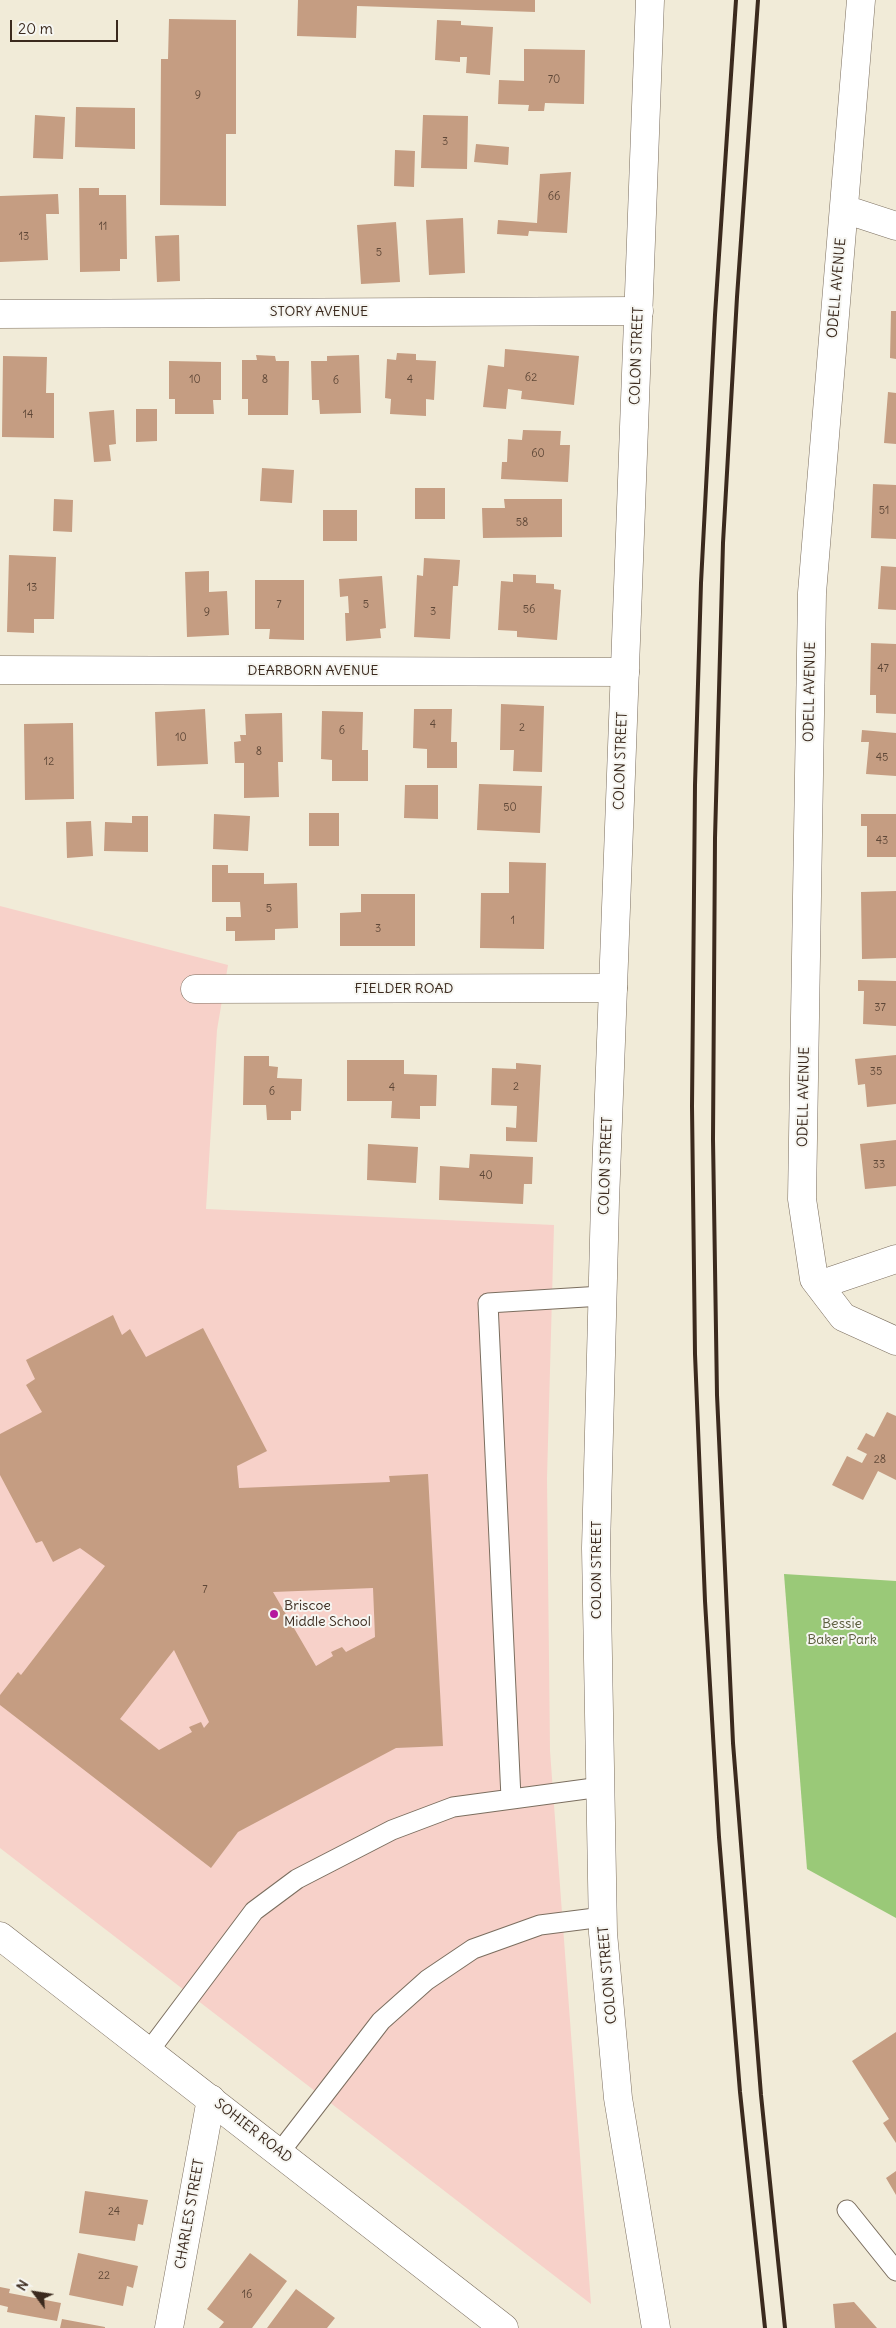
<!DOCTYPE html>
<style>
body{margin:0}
#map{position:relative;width:896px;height:2328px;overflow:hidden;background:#f1ebd8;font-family:Delius,sans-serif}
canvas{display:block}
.north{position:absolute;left:10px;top:2268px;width:50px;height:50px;-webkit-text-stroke:4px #f6f6f2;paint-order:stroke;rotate:301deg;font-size:14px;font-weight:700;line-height:20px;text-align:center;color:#3b2a1e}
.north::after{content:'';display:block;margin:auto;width:18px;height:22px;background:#3b2a1e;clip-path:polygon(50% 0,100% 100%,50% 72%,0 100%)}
.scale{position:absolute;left:10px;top:20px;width:108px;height:22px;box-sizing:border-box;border:2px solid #3b2a1e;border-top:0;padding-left:6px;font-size:15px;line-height:18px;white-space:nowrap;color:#3b2a1e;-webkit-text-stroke:4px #f6f6f2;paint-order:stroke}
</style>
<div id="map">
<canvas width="896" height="2328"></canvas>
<div class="north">N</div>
<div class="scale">20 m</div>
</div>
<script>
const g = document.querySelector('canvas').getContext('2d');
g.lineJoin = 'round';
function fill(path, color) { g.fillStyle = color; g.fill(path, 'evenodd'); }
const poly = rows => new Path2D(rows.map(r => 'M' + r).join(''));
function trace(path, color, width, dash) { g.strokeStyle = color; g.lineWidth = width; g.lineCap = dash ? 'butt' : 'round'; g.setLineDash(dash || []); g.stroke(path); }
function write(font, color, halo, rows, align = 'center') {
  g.font = font + ' Delius,sans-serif'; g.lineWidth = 4; g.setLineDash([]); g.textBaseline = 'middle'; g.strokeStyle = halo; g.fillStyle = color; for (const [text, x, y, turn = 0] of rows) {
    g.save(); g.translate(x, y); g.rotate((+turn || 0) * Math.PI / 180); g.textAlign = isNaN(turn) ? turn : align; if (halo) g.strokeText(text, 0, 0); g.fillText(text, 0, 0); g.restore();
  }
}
fill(poly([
 [0,906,228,965,217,1030,206,1209,554,1225,547,1478,550,1751,591,2304,0,1848]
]), '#f7d1c9');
fill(poly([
 [784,1574,896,1581,896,1918,807,1869]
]), '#9ac978');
fill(poly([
 [298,0,535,0,535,12,357,6,356,38,297,36],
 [169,19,236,20,236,134,226,134,226,206,160,205,161,59,168,59],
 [437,20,461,21,461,25,493,27,490,75,466,73,467,57,460,57,460,62,435,60],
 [524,49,585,50,584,104,545,103,544,111,528,111,529,105,498,104,499,80,524,81],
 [76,107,135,108,135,149,75,147],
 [35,115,65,117,63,159,33,158],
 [423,115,468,116,467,169,421,168],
 [476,144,509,147,508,165,474,162],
 [395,150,415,151,414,187,394,186],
 [571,172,567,233,529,231,528,236,497,234,498,220,537,223,540,174],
 [79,188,99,188,99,195,126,195,127,259,120,259,120,271,80,272],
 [58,194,59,214,46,214,48,260,0,262,0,196],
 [463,218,465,273,429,275,426,220],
 [396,222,400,282,361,284,357,225],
 [179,235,180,281,157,282,155,236],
 [891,311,896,311,896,359,890,358],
 [505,349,579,356,574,405,521,399,522,391,508,389,506,409,483,407,488,365,504,367],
 [397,353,416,354,416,360,436,361,434,400,426,399,426,416,390,414,391,399,385,398,387,359,396,360],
 [256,355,275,356,276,361,289,361,288,415,248,415,248,399,242,399,242,360,257,360],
 [359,355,361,413,320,414,319,400,312,400,311,361,327,361,327,356],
 [3,356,47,357,46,393,54,393,54,438,2,437],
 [169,361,221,362,221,400,213,400,214,414,175,414,175,399,169,399],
 [888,392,896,393,896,444,884,443],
 [136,409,157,409,157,441,136,442],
 [114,410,116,444,109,445,111,461,94,462,89,412],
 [523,430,561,431,560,445,570,445,568,482,501,479,502,462,507,462,508,439,522,440],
 [262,468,294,470,292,503,260,501],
 [873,484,896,485,896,539,871,538],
 [415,488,445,488,445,519,415,519],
 [54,499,73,500,72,532,53,531],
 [504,499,562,499,562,537,483,538,482,508,505,508],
 [323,510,357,510,357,541,323,541],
 [9,555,56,557,54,619,34,619,34,633,7,632],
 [424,558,460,560,458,586,453,586,450,639,414,637,417,575,423,576],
 [881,566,896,567,896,610,878,609],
 [209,571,209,592,227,591,229,635,187,637,185,572],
 [513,574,536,575,536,583,554,584,554,589,561,590,557,640,517,637,517,631,498,630,501,581,513,582],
 [382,576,386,628,380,629,381,638,346,641,345,613,349,613,348,596,340,597,339,579],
 [255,580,304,580,304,640,269,639,270,629,255,629],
 [871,643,896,644,896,714,876,713,876,695,870,695],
 [501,704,544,706,542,772,513,771,514,750,500,750],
 [205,709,208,764,157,766,155,712],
 [414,709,452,709,451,742,457,742,457,768,427,768,427,749,413,748],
 [322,711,363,712,362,750,368,750,368,781,332,781,332,760,321,759],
 [282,713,283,762,278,762,279,797,244,798,244,763,235,763,234,742,241,741,240,735,246,735,245,714],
 [73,723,74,799,25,800,24,724],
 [862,730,896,733,896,776,866,774,869,742,861,742],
 [479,784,542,786,540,833,477,830],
 [405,785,438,785,438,819,404,818],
 [309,813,339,813,339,846,309,846],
 [214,814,250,816,248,851,213,849],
 [861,814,896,814,896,857,867,857,867,826,861,826],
 [132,816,148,816,148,852,104,851,105,822,132,823],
 [91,821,93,856,67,858,66,822],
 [509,862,546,863,544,949,480,948,481,893,509,893],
 [212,865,228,865,228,873,264,873,264,884,297,883,298,928,275,929,275,940,235,941,235,931,226,931,226,917,241,917,240,902,212,902],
 [896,891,896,958,862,959,861,892],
 [361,894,415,894,415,946,340,946,340,913,361,912],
 [858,980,896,981,896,1026,863,1024,864,991,858,991],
 [896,1055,896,1104,867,1107,865,1084,858,1085,855,1059],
 [244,1056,269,1056,269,1066,278,1067,277,1078,302,1079,301,1111,291,1111,291,1120,267,1120,266,1105,243,1105],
 [347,1060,404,1060,404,1074,437,1075,436,1106,420,1106,420,1119,391,1118,392,1101,347,1101],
 [516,1063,541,1065,537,1142,506,1141,506,1127,516,1128,517,1106,491,1105,492,1068,516,1069],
 [896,1140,896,1186,865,1189,860,1144],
 [368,1144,418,1147,416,1183,367,1180],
 [470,1154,533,1157,532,1184,524,1184,523,1204,439,1200,440,1166,469,1168],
 [113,1315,122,1335,130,1329,146,1357,203,1328,267,1451,237,1466,239,1488,390,1482,389,1476,428,1474,443,1746,396,1748,238,1832,211,1868,0,1705,0,1695,18,1672,21,1675,105,1566,80,1548,53,1562,42,1541,36,1543,0,1475,0,1434,42,1412,26,1385,35,1379,26,1360],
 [373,1588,375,1637,346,1652,342,1647,331,1652,333,1656,316,1666,273,1592],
 [174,1650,209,1722,204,1728,201,1722,189,1727,192,1732,159,1750,120,1719],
 [887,1412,896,1416,896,1480,878,1471,863,1500,832,1485,847,1456,862,1463,867,1454,857,1449,866,1433,874,1437],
 [896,2032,896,2143,883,2123,889,2119,852,2061],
 [896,2171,896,2195,886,2178],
 [85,2191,148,2200,143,2225,138,2224,135,2241,79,2233],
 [78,2253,138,2266,133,2288,127,2286,123,2306,69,2295],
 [250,2253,287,2281,252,2328,219,2328,224,2322,207,2309],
 [0,2287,10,2289,9,2293,61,2303,57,2321,7,2312,8,2307,0,2305],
 [296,2289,335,2318,327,2328,267,2328],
 [854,2302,877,2328,835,2328,833,2304],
 [62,2319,105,2327,105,2328,60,2328]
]), '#c59d82');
const service = poly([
 [511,1798,488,1303,602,1296],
 [149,2051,254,1911,297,1879,392,1830,453,1807,601,1787],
 [280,2152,381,2021,427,1980,473,1949,540,1925,603,1917],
 [847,2210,896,2271]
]);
const minor = poly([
 [861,0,812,593,802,1199,814,1279,843,1317,896,1341],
 [844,209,896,226],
 [0,314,639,311],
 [0,670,625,672],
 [195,989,613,988],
 [819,1285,896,1259],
 [169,2328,211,2099]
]);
const secondary = poly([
 [650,0,605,1201,596,1548,603,1933,618,2098,656,2328],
 [0,1936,504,2328]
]);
trace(service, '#7b6e5f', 21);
trace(minor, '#7b6e5f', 29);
trace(secondary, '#7b6e5f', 29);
trace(service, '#fff', 19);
trace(minor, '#fff', 28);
trace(secondary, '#fff', 28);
trace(poly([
 [736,0,715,315,701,583,695,785,692,1106,695,1354,705,1601,719,1837,740,2092,765,2328],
 [758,0,737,297,723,543,715,838,713,1139,717,1395,733,1743,761,2095,785,2328]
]), '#3b2a1e', 4);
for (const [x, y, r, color] of [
 [274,1614,5,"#b5179e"]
]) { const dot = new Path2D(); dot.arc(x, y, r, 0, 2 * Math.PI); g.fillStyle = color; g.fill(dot); trace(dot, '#f6f6f2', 2); }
write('11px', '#5e4737', null, [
 ["70",554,80],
 ["9",198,96],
 ["3",445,142],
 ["66",554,197],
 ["11",103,227],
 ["13",24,237],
 ["5",379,253],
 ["62",531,378],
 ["10",195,380],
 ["8",265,380],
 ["4",410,380],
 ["6",336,381],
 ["14",28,415],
 ["60",538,454],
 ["51",884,511],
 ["58",522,523],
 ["13",32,588],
 ["7",279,605],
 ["5",366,605],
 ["56",529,610],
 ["3",433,612],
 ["9",207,613],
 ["47",883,669],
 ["4",433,725],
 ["2",522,728],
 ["6",342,731],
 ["10",181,738],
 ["8",259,752],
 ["45",882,758],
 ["12",49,762],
 ["50",510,808],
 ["43",882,841],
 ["5",269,909],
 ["1",513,921],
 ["3",378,929],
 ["37",880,1008],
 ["35",876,1072],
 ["2",516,1087],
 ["4",392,1088],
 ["6",272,1092],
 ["33",879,1165],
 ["40",486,1176],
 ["28",880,1460],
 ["7",205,1590],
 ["24",114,2212],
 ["22",104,2276],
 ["16",247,2295]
]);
write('14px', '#3b2a1e', '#f6f6f2', [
 ["ODELL AVENUE",837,288,-85],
 ["STORY AVENUE",319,312],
 ["COLON STREET",637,356,-88],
 ["DEARBORN AVENUE",313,671],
 ["ODELL AVENUE",810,692,-89],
 ["COLON STREET",621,761,-88],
 ["FIELDER ROAD",404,989],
 ["ODELL AVENUE",804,1097,-89],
 ["COLON STREET",606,1166,-88],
 ["COLON STREET",597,1570,-90],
 ["COLON STREET",608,1975,-95],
 ["SOHIER ROAD",253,2131,38],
 ["CHARLES STREET",190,2214,-80]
]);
write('14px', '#3b2a1e', '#f6f6f2', [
 ["Briscoe",284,1606],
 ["Middle School",284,1622]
], 'left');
write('14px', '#585a39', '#f6f6f2', [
 ["Bessie",842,1624],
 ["Baker Park",842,1640]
]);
</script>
